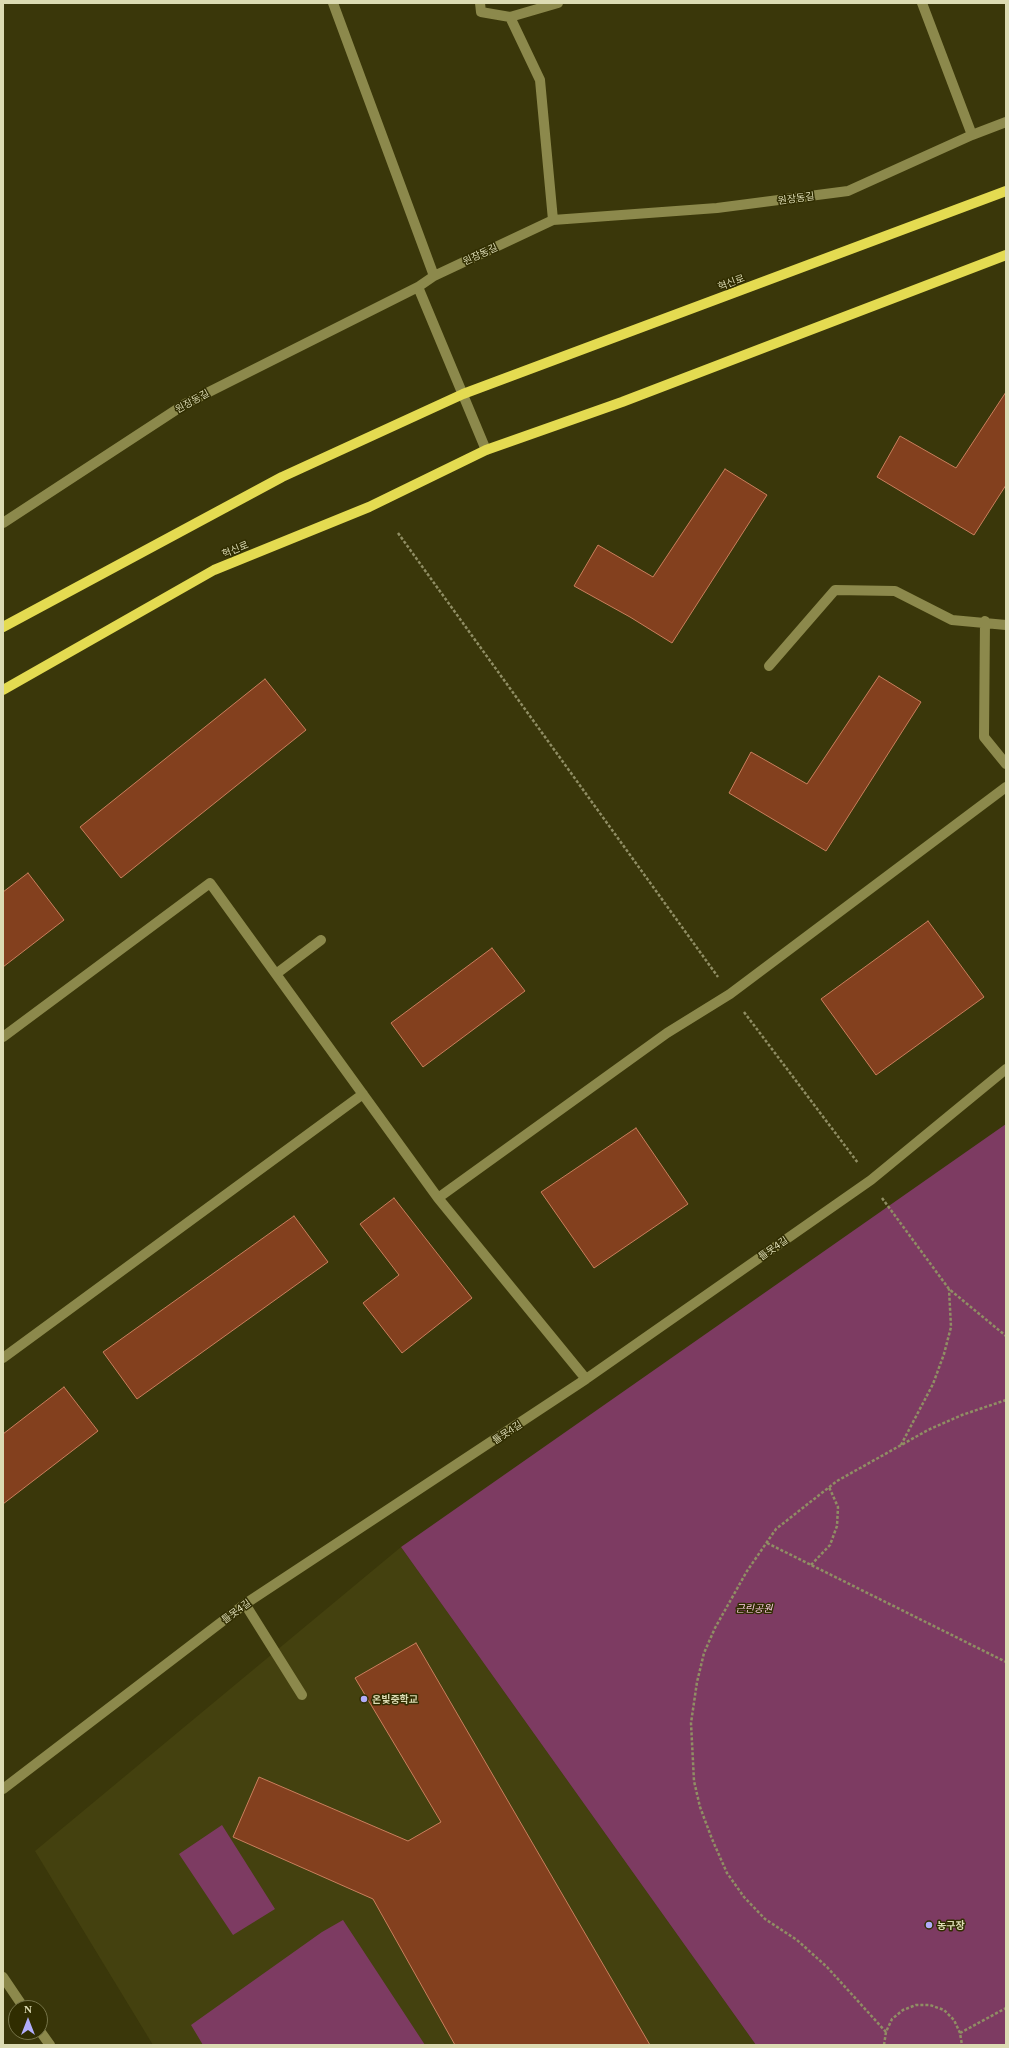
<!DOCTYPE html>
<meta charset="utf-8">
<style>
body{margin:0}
#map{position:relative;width:1009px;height:2048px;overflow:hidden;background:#3a370a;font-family:Georgia,serif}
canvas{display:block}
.frame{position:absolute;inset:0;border:4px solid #dcdbb3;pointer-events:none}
.north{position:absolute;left:8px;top:2000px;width:40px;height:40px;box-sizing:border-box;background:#302d00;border:1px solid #757348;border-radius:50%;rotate:0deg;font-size:11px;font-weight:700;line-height:16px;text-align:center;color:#dcdbb3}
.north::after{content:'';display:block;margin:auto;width:14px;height:18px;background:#b1adfa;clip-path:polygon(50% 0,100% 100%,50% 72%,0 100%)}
</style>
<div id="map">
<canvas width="1009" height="2048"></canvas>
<div class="frame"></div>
<div class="north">N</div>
</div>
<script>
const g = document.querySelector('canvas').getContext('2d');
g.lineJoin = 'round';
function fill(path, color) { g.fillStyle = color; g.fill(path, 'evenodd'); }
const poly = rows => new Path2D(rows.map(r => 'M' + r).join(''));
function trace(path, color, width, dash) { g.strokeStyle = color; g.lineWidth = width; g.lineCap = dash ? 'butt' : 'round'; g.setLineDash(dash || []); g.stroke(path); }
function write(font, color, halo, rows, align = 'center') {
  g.font = font + ' Georgia,"Noto Sans KR",serif'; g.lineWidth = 3; g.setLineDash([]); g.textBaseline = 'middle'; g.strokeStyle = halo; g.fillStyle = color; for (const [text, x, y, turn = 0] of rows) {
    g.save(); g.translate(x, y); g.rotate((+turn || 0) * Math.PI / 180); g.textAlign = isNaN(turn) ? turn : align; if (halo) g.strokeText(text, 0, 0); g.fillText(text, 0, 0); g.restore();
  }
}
fill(poly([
 [401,1547,756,2045,153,2045,35,1851]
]), '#44410f');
fill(poly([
 [1006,1124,1006,2045,756,2045,401,1547],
 [222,1825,275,1909,233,1935,179,1854],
 [343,1920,425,2045,203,2045,191,2025,322,1932]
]), '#7d3b62');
const building = poly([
 [1006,392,1006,485,974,535,877,477,900,436,956,468,1006,392],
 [725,469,767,495,672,643,630,617,574,586,598,545,653,577,725,469],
 [879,676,921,702,826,851,729,793,751,752,807,784,879,676],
 [265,679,306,730,121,878,80,827,265,679],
 [28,873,64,920,3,967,3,892,28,873],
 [928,921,984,997,876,1075,821,999,928,921],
 [492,948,525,991,423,1067,391,1023,492,948],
 [636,1128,688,1204,594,1268,541,1192,636,1128],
 [394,1198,472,1298,402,1353,363,1303,399,1275,360,1224,394,1198],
 [294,1216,328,1262,137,1399,103,1352,294,1216],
 [64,1387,98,1431,3,1504,3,1434,64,1387],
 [416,1643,650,2045,455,2045,373,1899,233,1837,259,1777,408,1841,441,1822,355,1678,416,1643]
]);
fill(building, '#83401e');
trace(building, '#c97f5d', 1);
trace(poly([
 [398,533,718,977],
 [744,1012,858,1163],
 [882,1198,949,1289,1006,1336],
 [901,1445,933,1384,944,1354,951,1327,949,1289],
 [767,1543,1006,1662],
 [811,1565,830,1545,837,1526,838,1507,829,1487],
 [886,2032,827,1967,797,1940,765,1919,744,1897,727,1873,712,1839,700,1807,694,1781,691,1723,697,1682,704,1653,715,1628,747,1571,776,1529,837,1481,928,1430,962,1415,1006,1400],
 [960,2033,1006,2008],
 [884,2045,886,2032,892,2019,903,2010,916,2005,930,2005,944,2010,954,2020,960,2033,962,2045]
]), '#908e64', 2.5, [3, 2]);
trace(poly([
 [333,3,434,276],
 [480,3,481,12,510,17,540,80,553,220],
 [922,3,972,135],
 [510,17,558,3],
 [418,287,486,450],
 [3,523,185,404,418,287,434,276,553,220,717,208,848,191,972,135,1006,122],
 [985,621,984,737,1006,764],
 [769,666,835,590,895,591,952,620,1006,625],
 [276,974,321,940],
 [3,1037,210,883,438,1198],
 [3,1358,363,1094],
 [586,1379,438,1198,667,1033,730,994,1006,787],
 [245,1604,302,1695],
 [3,1789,245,1604,586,1379,871,1180,1006,1069],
 [3,1977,24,2008],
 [40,2031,50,2045]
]), '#8c894c', 10);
trace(poly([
 [3,627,282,477,463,394,1006,191],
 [3,690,214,570,369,507,486,450,622,402,1006,255]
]), '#e4db51', 10);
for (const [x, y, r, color] of [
 [364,1699,4,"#b1adfa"],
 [929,1925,4,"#b1adfa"]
]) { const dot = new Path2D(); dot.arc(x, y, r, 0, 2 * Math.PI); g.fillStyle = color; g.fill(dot); trace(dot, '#302d00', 1.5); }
write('10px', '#dcdbb3', '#302d00', [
 ["원장동길",796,198,-8],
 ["원장동길",480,254,-25],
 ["혁신로",731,282,-21],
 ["원장동길",192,401,-29],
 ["혁신로",235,549,-22],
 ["틀못4길",773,1248,-35],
 ["틀못4길",507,1432,-33],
 ["틀못4길",236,1611,-36]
]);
write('italic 10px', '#fecfe7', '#302d00', [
 ["근린공원",754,1608]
]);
write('bold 10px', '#dcdbb3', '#302d00', [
 ["온빛중학교",372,1699],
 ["농구장",937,1925]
], 'left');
</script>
